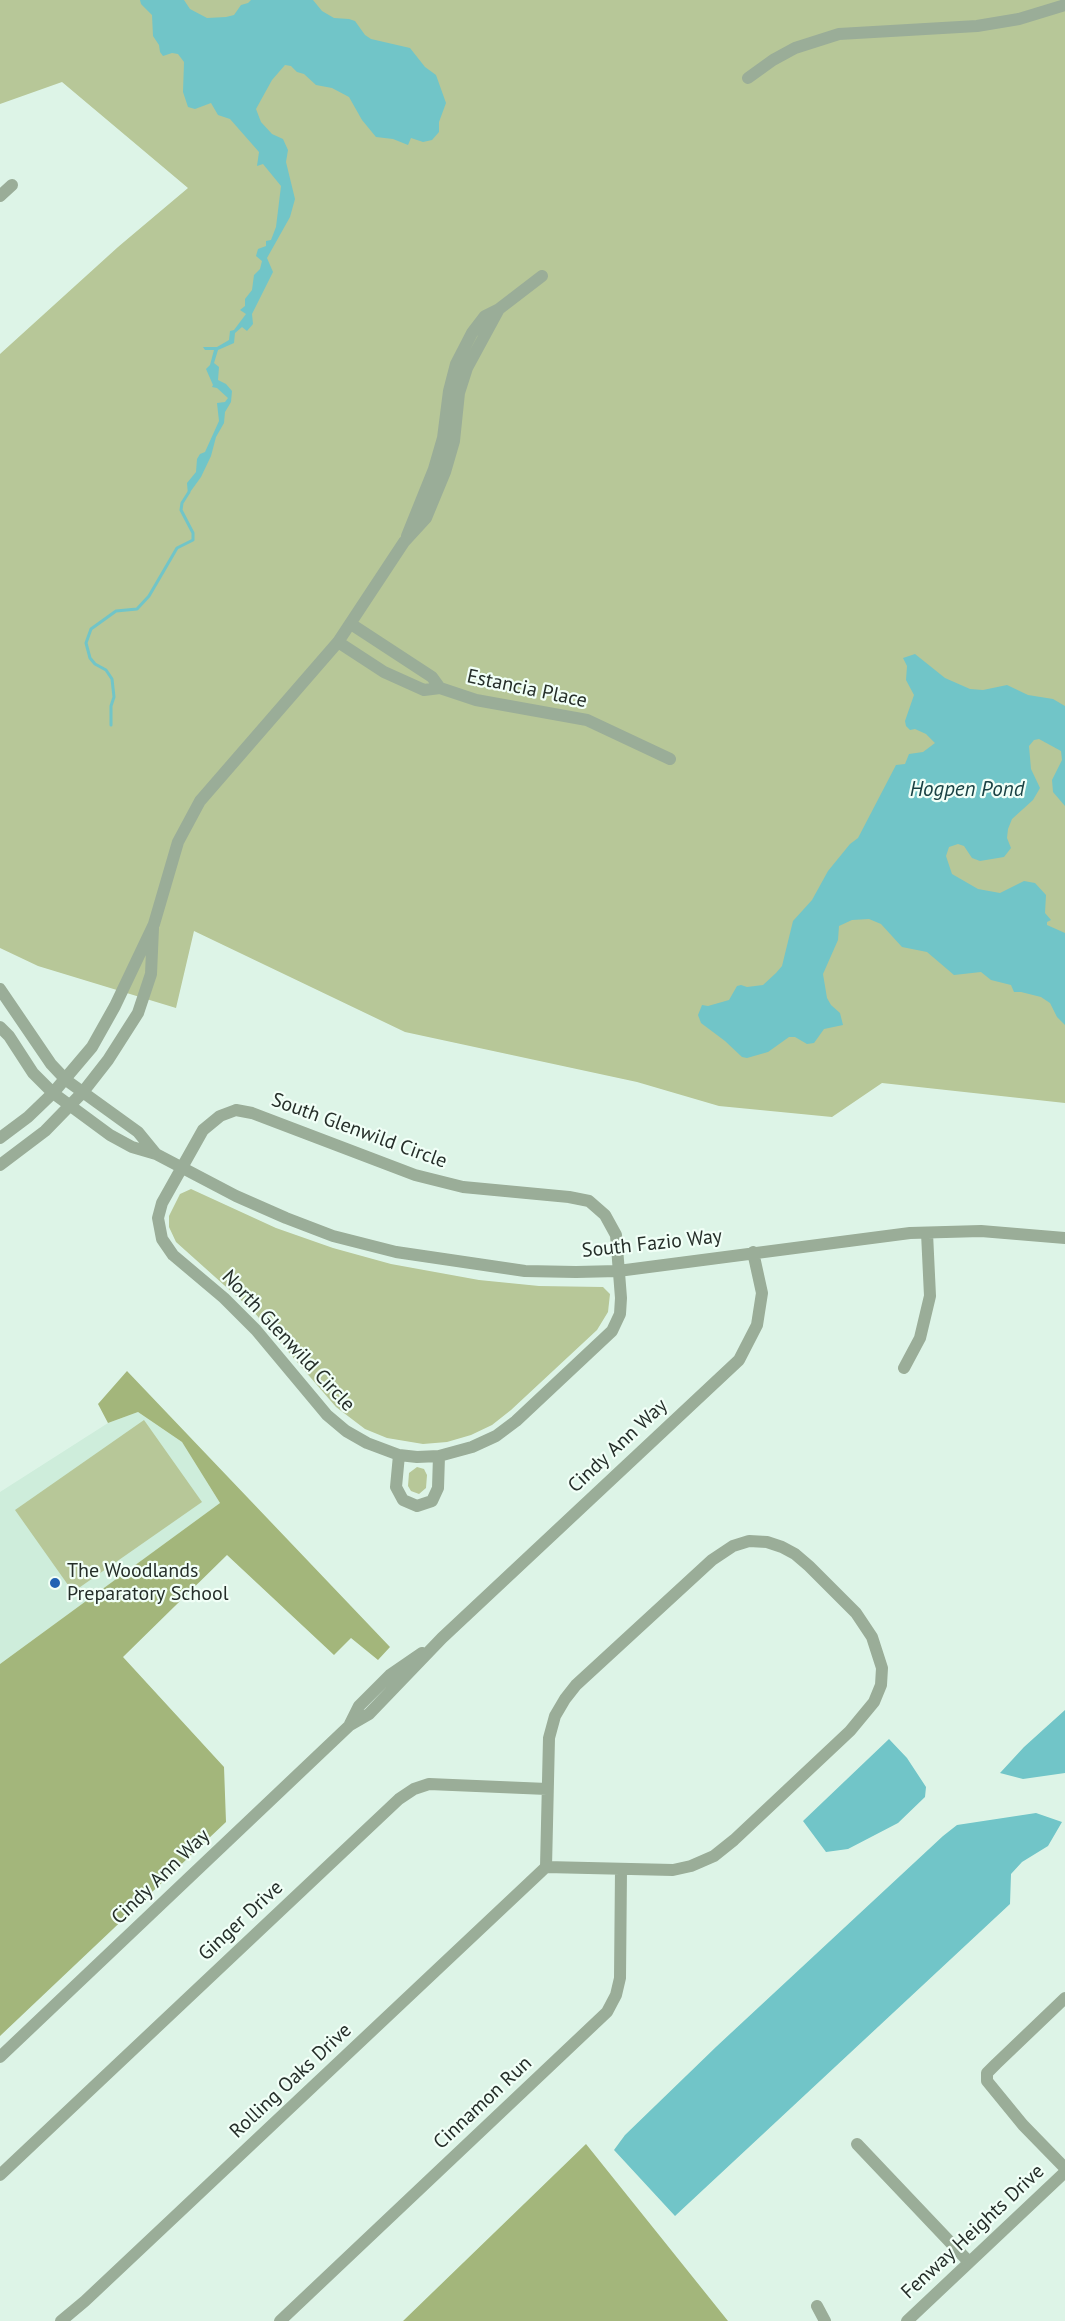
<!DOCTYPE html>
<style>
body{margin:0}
canvas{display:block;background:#ddf4e7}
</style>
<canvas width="1065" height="2321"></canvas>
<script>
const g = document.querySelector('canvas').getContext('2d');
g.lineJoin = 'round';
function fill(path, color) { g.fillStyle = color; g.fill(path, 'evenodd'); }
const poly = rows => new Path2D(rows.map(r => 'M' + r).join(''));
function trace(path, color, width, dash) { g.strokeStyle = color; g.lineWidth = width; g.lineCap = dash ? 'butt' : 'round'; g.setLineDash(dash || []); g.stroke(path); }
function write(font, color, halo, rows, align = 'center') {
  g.font = font + ' "PT Sans",sans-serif'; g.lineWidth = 4.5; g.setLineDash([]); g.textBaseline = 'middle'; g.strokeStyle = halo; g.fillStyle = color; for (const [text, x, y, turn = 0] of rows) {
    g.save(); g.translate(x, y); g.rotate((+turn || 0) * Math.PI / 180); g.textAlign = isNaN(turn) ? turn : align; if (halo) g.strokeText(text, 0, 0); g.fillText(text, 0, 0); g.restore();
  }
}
fill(poly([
 [138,1412,182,1442,220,1503,0,1664,0,1492,108,1423]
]), '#ceeddb');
fill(poly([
 [0,0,1065,0,1065,1103,882,1083,832,1117,719,1106,637,1082,405,1032,194,931,176,1008,38,966,0,948,0,354,118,247,188,188,62,82,0,104],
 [191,1189,276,1228,333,1248,391,1264,479,1280,539,1286,603,1287,610,1294,608,1312,597,1330,511,1410,492,1425,471,1435,447,1442,423,1444,387,1438,365,1429,336,1407,253,1311,176,1242,169,1227,169,1216,180,1194],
 [144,1420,202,1502,73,1592,15,1510],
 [417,1467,424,1469,427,1475,426,1488,419,1494,411,1491,408,1486,409,1473]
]), '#b7c798');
fill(poly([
 [127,1371,390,1647,378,1660,351,1638,334,1655,227,1555,123,1657,224,1767,226,1822,0,2036,0,1664,220,1503,182,1442,138,1412,108,1423,98,1404],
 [586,2144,728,2321,403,2321]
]), '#a3b67b');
fill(poly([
 [140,0,184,0,190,9,207,18,226,17,234,15,241,5,248,3,251,0,313,0,322,11,334,18,349,19,355,21,365,35,371,39,410,48,425,67,436,75,446,103,439,122,439,132,432,140,423,142,411,138,408,145,393,139,376,137,362,120,349,97,332,88,316,85,304,74,297,72,291,66,285,65,272,80,256,109,261,122,272,134,283,139,288,150,286,162,295,199,290,217,267,258,273,272,252,314,253,324,247,331,242,327,235,333,234,343,218,350,214,363,219,367,218,380,226,384,232,391,231,402,225,412,224,423,216,437,211,456,201,477,188,495,187,483,196,472,197,459,200,454,205,452,219,421,217,403,225,402,228,398,217,388,212,387,213,385,206,369,210,365,214,350,205,350,203,347,217,347,229,340,230,331,234,330,246,314,240,310,245,306,245,299,252,290,254,275,260,269,262,261,256,256,258,249,266,246,266,241,271,240,276,227,281,186,263,164,257,166,259,152,230,119,218,115,211,103,195,109,188,107,183,92,184,62,178,54,172,53,163,56,160,52,159,45,153,36,152,15,141,4],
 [915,654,945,678,970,689,983,690,1007,685,1028,695,1053,699,1065,706,1065,806,1053,792,1052,780,1062,760,1061,751,1039,739,1034,740,1029,746,1031,769,1040,788,1033,800,1012,819,1008,829,1007,838,1011,848,1004,857,980,861,972,858,964,846,958,844,949,847,946,856,952,874,978,889,1000,893,1024,881,1035,883,1046,895,1045,913,1051,920,1047,922,1047,925,1065,933,1065,1025,1057,1017,1050,1003,1041,997,1021,992,1014,992,1011,985,991,980,981,972,954,975,927,952,902,947,881,924,869,919,852,920,839,926,838,940,823,974,827,998,831,1005,840,1013,843,1025,824,1029,814,1043,807,1044,795,1037,789,1037,768,1052,747,1058,742,1057,725,1041,701,1023,698,1015,702,1005,708,1006,729,1000,737,986,741,985,747,987,763,985,776,973,782,966,793,921,812,900,828,871,850,844,858,838,896,765,905,764,909,754,923,752,935,743,926,734,915,729,910,730,906,726,905,721,914,695,906,680,907,666,903,658],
 [1065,1710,1065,1773,1023,1779,1000,1773,1024,1747],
 [889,1739,907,1758,926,1787,925,1797,898,1823,848,1849,826,1852,803,1821],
 [1036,1813,1062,1822,1048,1846,1022,1862,1011,1874,1010,1904,675,2216,614,2150,625,2135,717,2046,943,1836,957,1825]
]), '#71c5c8');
trace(poly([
 [111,725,111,706,114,697,112,679,106,670,95,664,90,658,86,643,91,629,116,611,137,609,149,596,177,548,193,540,193,533,181,510,182,503,189,492]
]), '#71c5c8', 3);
trace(poly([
 [748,78,773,60,795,48,839,34,977,26,1019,19,1065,5],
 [0,196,12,185],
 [407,536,434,469,443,438,449,391,456,364,472,333,485,316,499,309,542,276],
 [351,624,432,677,440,688],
 [338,642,384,672,424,690,440,688,476,700,587,720,670,759],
 [0,989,51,1064,66,1080,138,1132,156,1154],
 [0,1027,9,1036,33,1073,53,1093,110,1135,132,1147,156,1154,236,1196,286,1218,333,1236,396,1252,525,1271,576,1272,618,1271,910,1233,981,1231,1065,1238],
 [236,1110,252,1113,415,1175,463,1187,569,1197,589,1201,605,1215,616,1235,621,1298,620,1314,612,1331,516,1421,496,1436,472,1447,439,1456,417,1457,399,1455,367,1443,346,1431,327,1415,256,1330,224,1298,173,1255,162,1239,158,1218,162,1203,203,1130,220,1116,236,1110],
 [0,1138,28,1117,53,1093,92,1047,115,1006,154,924,178,842,200,801,338,642,404,542,426,518,445,472,454,441,459,393,467,368,499,309],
 [0,1165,45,1131,83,1092,108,1060,138,1013,151,974,153,928],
 [904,1368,920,1338,930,1296,927,1233],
 [399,1455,396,1487,403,1500,417,1506,432,1501,438,1488,439,1456],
 [749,1541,767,1542,782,1547,795,1554,809,1566,856,1613,872,1637,882,1668,881,1685,874,1702,850,1731,734,1840,714,1856,691,1866,673,1870,546,1867,549,1738,555,1716,565,1699,576,1685,712,1560,733,1546,749,1541],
 [350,1724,359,1706,390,1675,422,1653],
 [1065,1998,996,2064,987,2073,987,2081,1023,2125,1065,2168],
 [0,2057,350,1725,369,1714,442,1638,739,1360,757,1325,762,1293,753,1252],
 [857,2144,969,2262],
 [0,2175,399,1799,414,1789,429,1784,547,1789],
 [817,2306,825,2321],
 [61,2321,85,2301,546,1867],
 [280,2321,607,2012,616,1995,620,1978,621,1870],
 [907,2321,1065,2172]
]), '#9aad98', 12);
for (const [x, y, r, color] of [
 [55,1583,6,"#2062b3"]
]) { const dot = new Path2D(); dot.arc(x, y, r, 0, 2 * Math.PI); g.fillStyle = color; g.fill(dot); trace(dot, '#f1fff7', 2); }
write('20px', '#252e29', '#f1fff7', [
 ["Estancia Place",527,689,12],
 ["South Glenwild Circle",359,1131,20],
 ["South Fazio Way",652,1244,-6],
 ["North Glenwild Circle",288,1341,47],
 ["Cindy Ann Way",618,1446,-43],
 ["Cindy Ann Way",161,1877,-44],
 ["Ginger Drive",241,1921,-43],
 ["Rolling Oaks Drive",291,2081,-43],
 ["Cinnamon Run",483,2103,-43],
 ["Fenway Heights Drive",973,2232,-43]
]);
write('20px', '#252e29', '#f1fff7', [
 ["The Woodlands",67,1571],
 ["Preparatory School",67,1594]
], 'left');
write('italic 21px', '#1a4244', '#f1fff7', [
 ["Hogpen Pond",967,790]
]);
</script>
